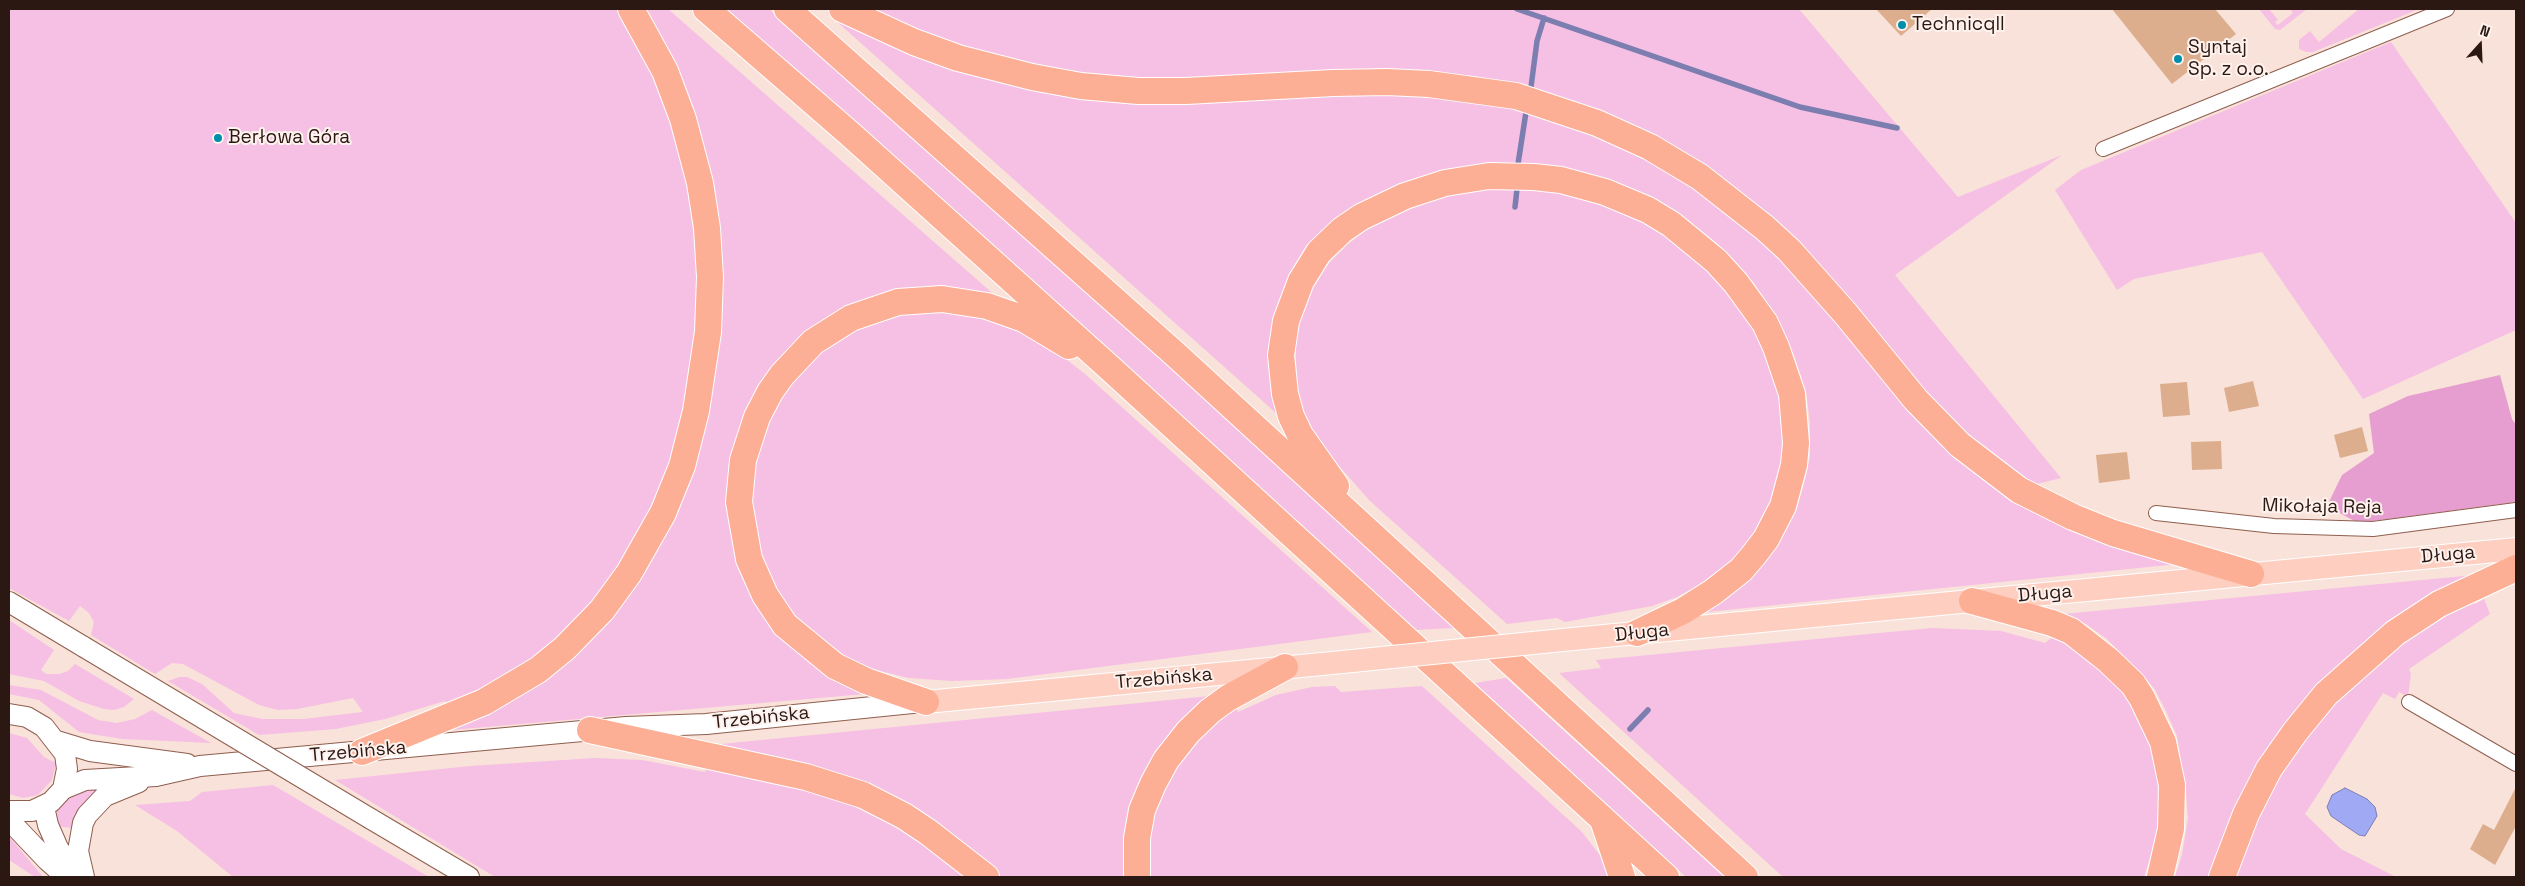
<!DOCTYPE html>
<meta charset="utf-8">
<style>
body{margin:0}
#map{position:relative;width:2525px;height:886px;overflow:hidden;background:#f9e2da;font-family:"Space Grotesk",sans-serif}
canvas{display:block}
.frame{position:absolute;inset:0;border:10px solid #2c1812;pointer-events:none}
.north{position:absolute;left:2455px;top:20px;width:50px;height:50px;-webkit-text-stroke:4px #fef2ee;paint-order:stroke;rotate:20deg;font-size:14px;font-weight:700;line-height:20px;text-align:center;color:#2c1812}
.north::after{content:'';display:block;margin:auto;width:18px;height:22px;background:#2c1812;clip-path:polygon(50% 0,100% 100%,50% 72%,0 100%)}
</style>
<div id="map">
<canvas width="2525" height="886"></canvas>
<div class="frame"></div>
<div class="north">N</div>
</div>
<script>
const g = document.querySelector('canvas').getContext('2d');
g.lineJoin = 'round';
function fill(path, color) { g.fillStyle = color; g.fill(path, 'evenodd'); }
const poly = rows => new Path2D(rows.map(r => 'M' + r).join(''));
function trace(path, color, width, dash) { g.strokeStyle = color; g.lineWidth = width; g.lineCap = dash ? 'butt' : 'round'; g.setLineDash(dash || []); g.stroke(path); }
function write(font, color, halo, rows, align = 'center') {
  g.font = font + ' "Space Grotesk",sans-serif'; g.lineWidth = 4; g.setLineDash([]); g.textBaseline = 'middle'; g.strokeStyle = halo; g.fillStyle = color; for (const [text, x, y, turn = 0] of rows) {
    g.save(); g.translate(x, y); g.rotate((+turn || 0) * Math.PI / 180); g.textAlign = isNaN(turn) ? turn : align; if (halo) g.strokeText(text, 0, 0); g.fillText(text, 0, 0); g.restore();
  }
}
fill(poly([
 [9,9,619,9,656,78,673,121,694,211,699,299,689,386,671,464,644,527,608,587,580,619,531,662,448,708,445,701,385,719,336,729,259,735,168,681,179,677,187,677,202,684,234,713,262,719,303,719,363,712,353,698,297,709,278,710,259,705,183,664,172,663,155,674,91,635,94,622,89,613,80,606,69,621,9,588],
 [640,9,668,9,998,298,915,289,766,378,737,552,865,694,440,731,487,713,664,536,719,300],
 [721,9,769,9,1146,346,1454,628,1414,630],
 [866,9,1799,9,1958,197,2062,155,1895,275,2061,478,2029,486,1962,434,1798,244,1535,89,1475,76,1431,72,1153,80,1054,71,982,54,915,31],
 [2259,9,2269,9,2278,20,2275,22,2278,25,2293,13,2291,10,2293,9,2307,9,2280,30,2275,29],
 [2359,9,2419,9,2313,52,2306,52,2299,49,2299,40,2310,31,2319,42],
 [826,12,909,51,969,72,1403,92,1506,104,1609,139,1684,179,1781,257,1918,420,1969,468,2005,495,2044,518,2107,544,2178,564,1707,612,1750,577,1776,548,1796,511,1804,484,1810,457,1810,422,1806,391,1795,358,1778,319,1754,283,1718,244,1683,216,1651,196,1611,180,1557,167,1389,189,1275,316,1269,341,1269,376,1276,413],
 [2391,42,2516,223,2516,330,2363,399,2262,252,2134,279,2117,290,2055,190,2081,170],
 [1510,189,1552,191,1582,198,1621,211,1652,226,1698,258,1728,291,1752,326,1771,364,1780,396,1786,454,1773,500,1756,533,1736,559,1719,574,1677,597,1652,606,1565,622,1557,618,1507,624,1369,500,1326,451,1306,419,1298,395,1295,344,1300,317,1313,288,1328,264,1348,244,1368,229,1405,211,1441,198,1478,190],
 [952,310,988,316,1038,338,1084,373,1372,632,1007,679,952,681,909,678,867,668,840,655,806,632,766,576,749,514,758,446,784,389,827,344,884,316],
 [2475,575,2328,680,2214,877,2175,877,2182,855,2188,819,2186,791,2177,736,2166,711,2154,688,2107,639,2086,624,2063,614],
 [2472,598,2475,604,2484,599,2490,614,2409,669,2411,674,2408,697,2399,692,2395,699,2383,693,2305,814,2341,849,2396,877,2233,877,2279,774,2334,701,2401,642],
 [9,620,54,650,41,670,46,674,59,674,68,671,75,664,134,699,124,707,114,710,104,709,79,701,44,681,9,674],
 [1932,628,2001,631,2045,643,2053,637,2067,644,2110,678,2132,703,2152,745,2157,770,2159,817,2154,845,2144,877,1783,877,1559,673,1601,668,1596,660],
 [1506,678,1724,877,1686,877,1475,683],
 [9,685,41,690,98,720,117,723,135,719,152,710,211,743,122,739,79,732,39,700,9,694],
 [1335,686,1341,692,1422,686,1582,832,1605,862,1611,877,1145,877,1146,840,1161,789,1195,740,1234,705,1238,712,1276,695,1312,687],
 [1210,696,1129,808,1123,842,1123,877,996,877,960,846,715,748,721,744],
 [9,733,27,738,44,757,56,763,52,780,38,795,23,798,9,794],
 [595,758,642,760,705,772,707,766,769,777,888,817,971,877,495,877,335,780,470,766],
 [273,785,429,877,233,877,177,831,135,805,190,801,202,792],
 [102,787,73,828,55,826,54,820,59,805,79,789],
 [9,837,13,841,43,877,35,877,9,860]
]), '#f6bfe4');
fill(poly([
 [2500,375,2512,419,2516,425,2516,502,2358,523,2327,506,2342,475,2374,453,2369,414,2408,396]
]), '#e69dd0');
const water = poly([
 [2345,788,2367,799,2375,807,2377,816,2365,836,2359,835,2331,816,2327,807,2332,795,2345,788]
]);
fill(water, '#a0a9f4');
trace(water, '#7d7eb0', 1);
trace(poly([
 [1517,9,1800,107,1897,128],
 [1531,87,1537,41,1544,18],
 [1518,164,1526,112],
 [1515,207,1517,189],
 [1630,729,1648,710]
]), '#7d7eb0', 5.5);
fill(poly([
 [1876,9,1932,9,1901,36],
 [2112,9,2215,9,2236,34,2172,84],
 [2253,381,2259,406,2229,412,2224,388],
 [2187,382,2190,415,2163,417,2160,384],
 [2362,427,2368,451,2340,458,2334,435],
 [2221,441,2222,469,2192,470,2191,442],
 [2127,452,2130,479,2099,483,2096,455],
 [2516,787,2516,826,2495,865,2470,849,2483,824,2494,830]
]), '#dcae8d');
const street = poly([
 [2103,149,2447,9],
 [2156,513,2274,526,2373,529,2516,510],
 [2409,702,2516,764]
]);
const secondary = poly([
 [9,602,84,647],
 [9,714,27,717,44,727,65,754,67,769,63,789,51,802,32,811,9,811],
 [57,741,90,751,187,764],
 [63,789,85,780,156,776,200,766,626,727,706,724,922,702],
 [44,807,48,825,58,848,78,877],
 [371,819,469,877],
 [9,820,47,860,66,877],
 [84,877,78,851,83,823,87,815,105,796,139,782]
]);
const primary = poly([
 [1573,639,2516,549],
 [926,702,1322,664]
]);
const highway = poly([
 [706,9,850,134,1112,370,1666,877],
 [787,9,1175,354,1745,877],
 [842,9,914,42,958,58,1032,77,1081,86,1138,91,1186,91,1333,83,1387,82,1429,84,1516,96,1597,123,1650,147,1700,177,1765,228,1789,250,1845,313,1916,400,1960,445,2019,490,2073,517,2113,533,2251,574],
 [1336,486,1300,435,1291,416,1285,394,1281,355,1286,321,1301,281,1319,252,1342,230,1361,217,1405,196,1445,183,1489,176,1534,177,1561,180,1605,192,1648,210,1671,224,1716,261,1736,283,1765,323,1776,347,1792,394,1796,443,1794,465,1783,506,1766,539,1753,556,1741,570,1713,592,1683,611,1637,633],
 [1972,601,2052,623,2071,631,2108,660,2133,684,2142,698,2163,742,2172,785,2171,829,2160,877],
 [926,702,866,681,835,666,785,625,765,595,749,559,739,502,743,460,757,417,770,392,782,375,813,342,851,318,898,302,942,299,987,306,1024,319,1069,346],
 [590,730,806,777,863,795,904,816,928,832,986,877],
 [362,752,484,702,538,670,565,648,602,610,629,573,663,513,682,466,696,411,708,332,710,277,707,228,700,183,683,119,665,71,631,9],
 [1604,823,1622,877],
 [1137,877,1137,838,1142,810,1153,784,1166,760,1188,732,1210,711,1228,698,1285,667],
 [2222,877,2246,814,2269,769,2295,732,2326,694,2395,633,2439,604,2516,568]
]);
trace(street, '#8f5e4e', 16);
trace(secondary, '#8f5e4e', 22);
trace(primary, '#fff', 24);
trace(highway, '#fff', 28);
trace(street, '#fff', 14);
trace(secondary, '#fff', 20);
trace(primary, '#fecfc0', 22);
trace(highway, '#fdaf96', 26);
const secondaryBridge = poly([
 [84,647,371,819]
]);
const primaryBridge = poly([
 [1322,664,1573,639]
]);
trace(secondaryBridge, '#8f5e4e', 22, []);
trace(primaryBridge, '#fff', 24, []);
trace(secondaryBridge, '#fff', 20);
trace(primaryBridge, '#fecfc0', 22);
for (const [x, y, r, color] of [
 [1902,25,5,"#008fab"],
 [2178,59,5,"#008fab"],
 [218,138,5,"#008fab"]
]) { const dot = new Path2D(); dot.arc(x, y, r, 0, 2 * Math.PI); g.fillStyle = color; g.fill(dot); trace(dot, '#fef2ee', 2); }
write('19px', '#2c1812', '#fef2ee', [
 ["Technicqll",1912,25],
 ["Syntaj",2188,48],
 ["Sp. z o.o.",2188,70],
 ["Berłowa Góra",228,138]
], 'left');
write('19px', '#2c1812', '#fef2ee', [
 ["Mikołaja Reja",2322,507,1],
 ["Długa",2448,555,-5],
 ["Długa",2045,594,-5],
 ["Długa",1642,633,-6],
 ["Trzebińska",1164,679,-5],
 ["Trzebińska",761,718,-6],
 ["Trzebińska",358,752,-5]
]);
</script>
